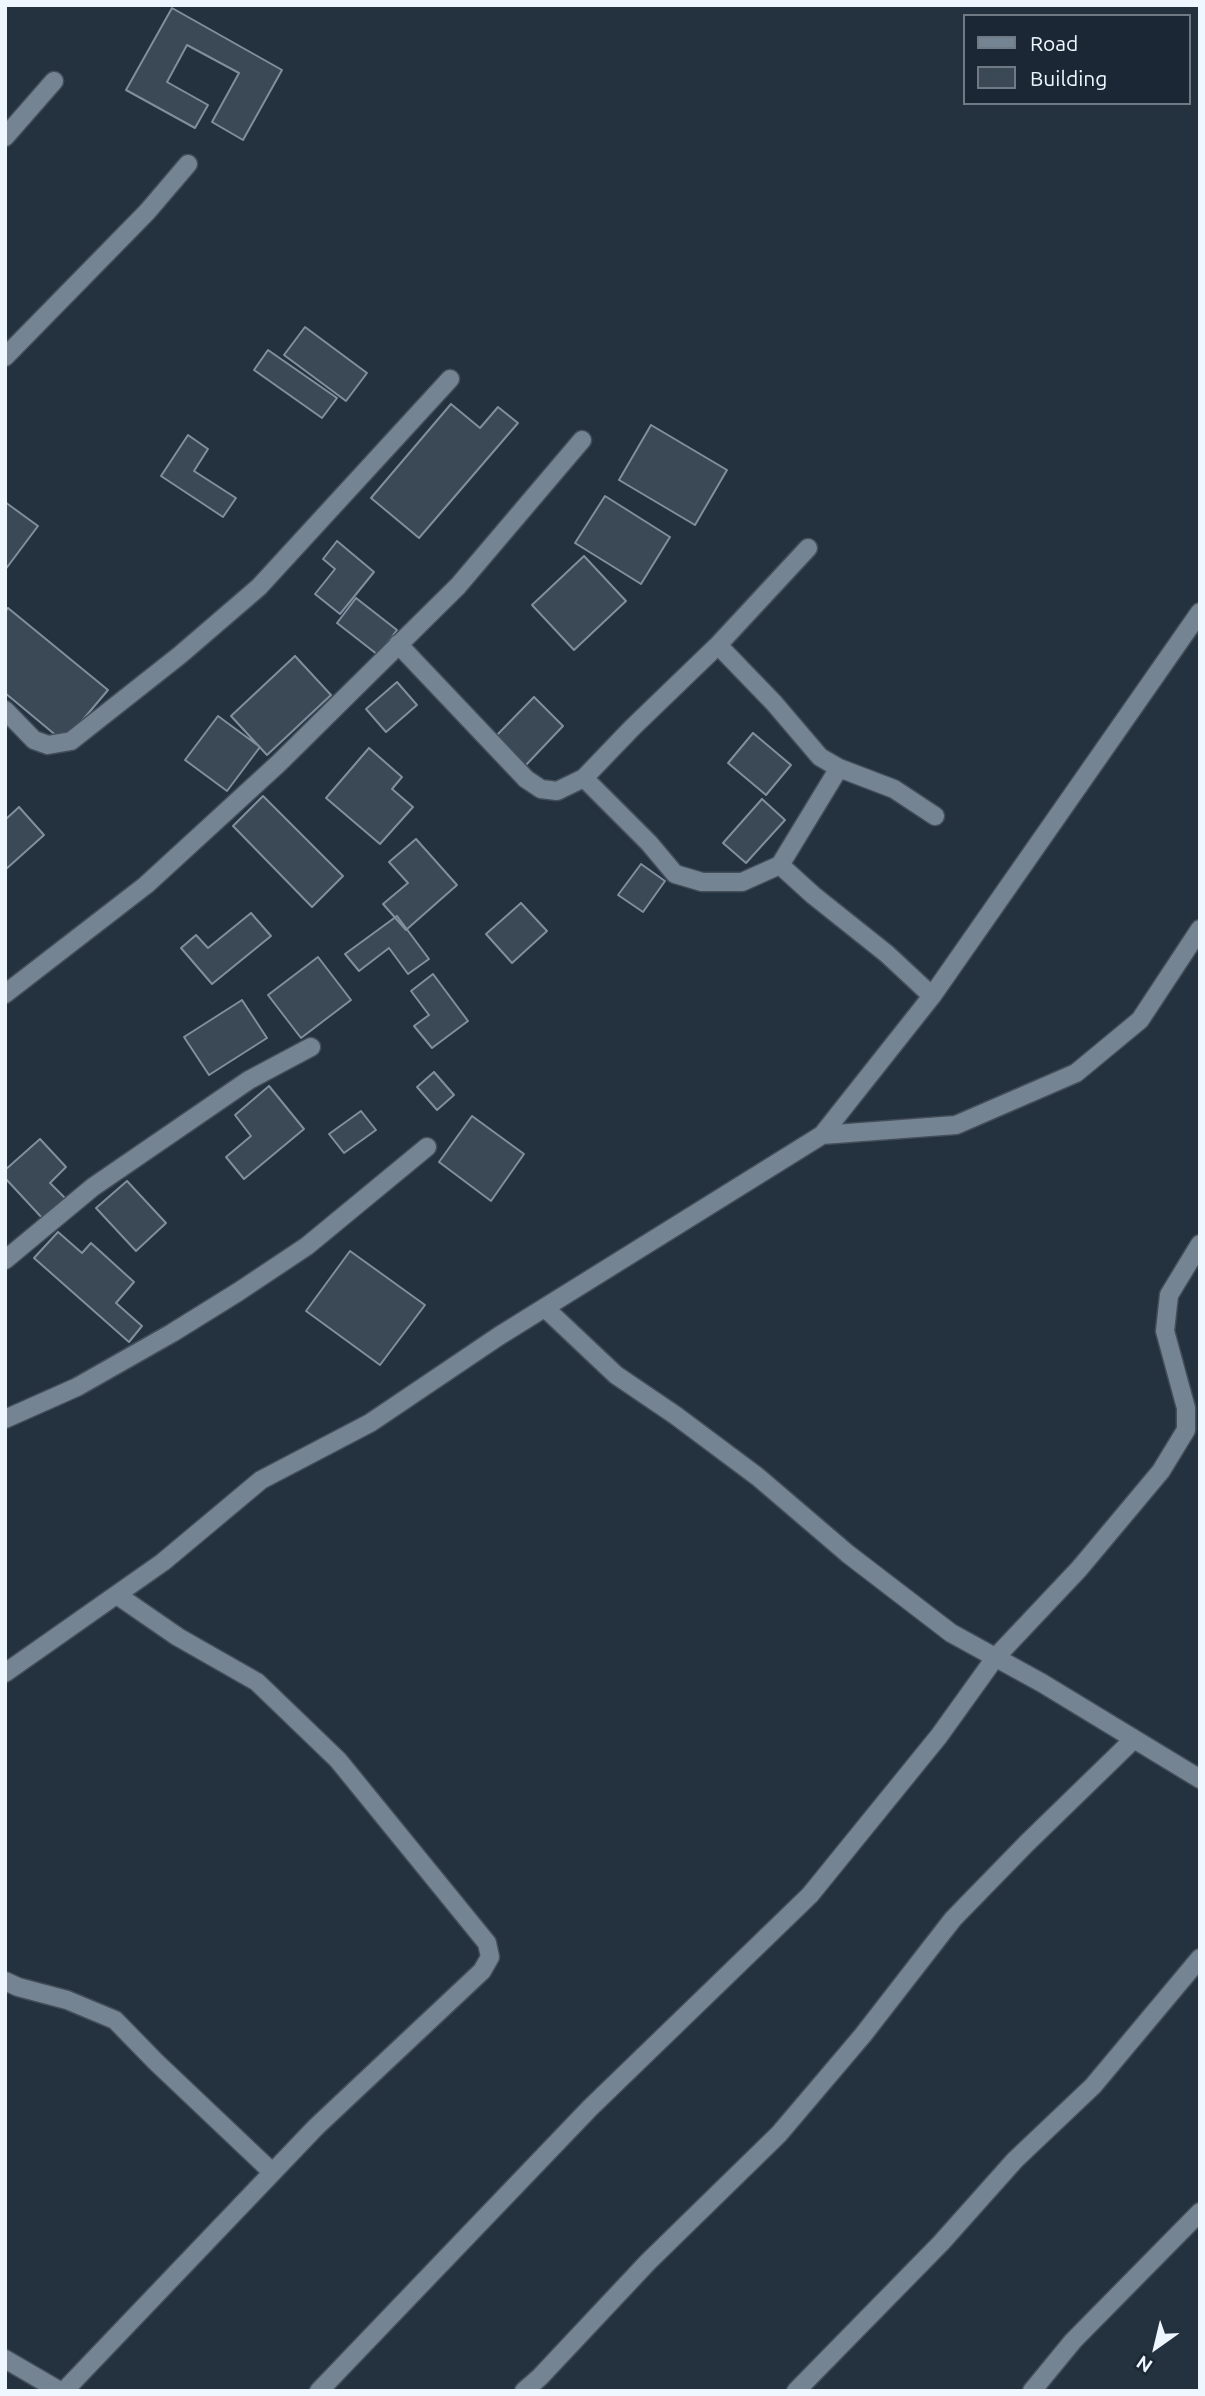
<!DOCTYPE html>
<style>
body{margin:0}
#map{position:relative;width:1205px;height:2396px;overflow:hidden;background:#24313e;font-family:Ubuntu,sans-serif}
canvas{display:block}
.frame{position:absolute;inset:0;border:7px solid #eef6ff;pointer-events:none}
.legend{position:absolute;left:963px;top:14px;width:228px;height:91px;box-sizing:border-box;background:#1b2734;border:2px solid #6f7a85;margin:0;padding:9px 12px;list-style:none;font-size:21px;color:#eef6ff}
.legend li{display:flex;align-items:center;gap:14px;height:35px}
.legend b{width:35px;border:2px solid #6f7a85}
.north{position:absolute;left:1121px;top:2312px;width:70px;height:70px;-webkit-text-stroke:5px #1b2734;paint-order:stroke;rotate:214deg;font-size:19px;font-weight:700;line-height:28px;text-align:center;color:#eef6ff}
.north::after{content:'';display:block;margin:auto;width:24px;height:32px;background:#eef6ff;clip-path:polygon(50% 0,100% 100%,50% 72%,0 100%)}
</style>
<div id="map">
<canvas width="1205" height="2396"></canvas>
<div class="frame"></div>
<ul class="legend">
<li><b style="height:9px;background:#758493"></b>Road</li>
<li><b style="height:19px;background:#3b4856"></b>Building</li>
</ul>
<div class="north">N</div>
</div>
<script>
const g = document.querySelector('canvas').getContext('2d');
g.lineJoin = 'round';
function fill(path, color) { g.fillStyle = color; g.fill(path, 'evenodd'); }
const poly = rows => new Path2D(rows.map(r => 'M' + r).join(''));
function trace(path, color, width, dash) { g.strokeStyle = color; g.lineWidth = width; g.lineCap = dash ? 'butt' : 'round'; g.setLineDash(dash || []); g.stroke(path); }
const building = poly([
 [172,8,282,70,243,140,212,122,239,73,187,45,167,82,208,105,195,128,126,90,172,8],
 [305,327,367,373,346,401,284,355,305,327],
 [268,350,337,398,322,418,254,370,268,350],
 [451,404,480,428,498,407,518,423,419,538,371,498,451,404],
 [651,425,727,470,695,525,619,480,651,425],
 [188,435,208,449,194,471,236,498,223,517,161,476,188,435],
 [605,496,670,537,641,584,575,543,605,496],
 [5,502,38,526,5,570,5,502],
 [337,541,374,572,340,614,315,594,335,569,323,559,337,541],
 [584,556,626,601,574,650,532,605,584,556],
 [356,598,397,630,378,655,337,623,356,598],
 [8,608,108,690,64,742,5,693,5,612,8,608],
 [295,656,331,695,267,755,231,716,295,656],
 [397,682,417,705,386,732,366,709,397,682],
 [534,697,563,726,525,766,495,737,534,697],
 [218,716,260,747,227,791,185,760,218,716],
 [753,733,791,765,766,795,728,763,753,733],
 [369,748,402,777,392,789,413,807,380,844,326,798,369,748],
 [263,796,343,876,312,907,233,826,263,796],
 [762,799,785,820,746,863,723,843,762,799],
 [19,807,44,835,5,870,5,820,19,807],
 [416,839,457,885,406,930,383,904,408,883,389,862,416,839],
 [641,864,665,881,643,912,618,895,641,864],
 [521,903,547,931,512,963,486,934,521,903],
 [251,913,271,936,212,984,181,948,196,935,208,948,251,913],
 [397,916,429,959,408,974,389,948,359,971,345,954,397,916],
 [318,957,351,1000,301,1038,268,995,318,957],
 [433,974,468,1021,432,1048,414,1026,429,1015,411,991,433,974],
 [242,1000,267,1038,209,1075,184,1037,242,1000],
 [434,1072,454,1095,437,1110,417,1087,434,1072],
 [269,1086,304,1129,244,1179,226,1157,251,1136,235,1115,269,1086],
 [361,1111,376,1130,344,1153,329,1134,361,1111],
 [472,1116,524,1154,491,1201,439,1162,472,1116],
 [40,1139,66,1167,50,1183,66,1199,44,1220,5,1178,5,1170,40,1139],
 [127,1181,166,1223,136,1251,96,1208,127,1181],
 [58,1232,82,1253,91,1243,134,1282,116,1303,142,1326,129,1342,34,1258,58,1232],
 [350,1251,425,1305,380,1365,306,1311,350,1251]
]);
fill(building, '#3b4856');
trace(building, '#808f9e', 2);
const street = poly([
 [5,137,54,81],
 [5,357,147,212,188,164],
 [398,644,526,779,541,789,557,791,584,778,632,728,718,645,808,548],
 [718,645,774,703,820,757,839,768,894,789,935,816],
 [5,710,34,740,48,745,71,741,180,655,259,587,450,379],
 [584,778,649,843,675,874,702,882,742,882,780,865,839,768],
 [780,865,813,895,887,954,932,996],
 [5,994,146,885,279,763,458,586,582,440],
 [822,1135,932,996,1200,612],
 [5,1260,93,1187,249,1080,311,1047],
 [545,1308,616,1375,675,1415,758,1477,848,1554,951,1633,1042,1683,1200,1779],
 [5,1419,77,1387,172,1333,238,1292,307,1246,427,1147],
 [5,1673,163,1562,261,1480,370,1423,499,1336,822,1135,956,1125,1076,1073,1140,1020,1200,929],
 [5,1981,18,1987,67,2000,115,2020,156,2062,272,2172],
 [64,2391,316,2127,482,1971,490,1957,487,1943,338,1760,257,1682,178,1637,117,1595],
 [319,2391,590,2108,810,1895,939,1736,995,1658,1079,1569,1161,1471,1186,1430,1186,1408,1165,1331,1169,1295,1200,1244],
 [524,2391,540,2377,648,2262,779,2134,863,2035,953,1919,1027,1843,1134,1739],
 [796,2391,941,2243,1015,2160,1093,2086,1200,1958],
 [1032,2391,1073,2341,1200,2212]
]);
const secondary = poly([
 [5,2359,60,2391]
]);
trace(street, '#434e59', 21);
trace(secondary, '#434e59', 21);
trace(street, '#758493', 18);
trace(secondary, '#758493', 18);
</script>
